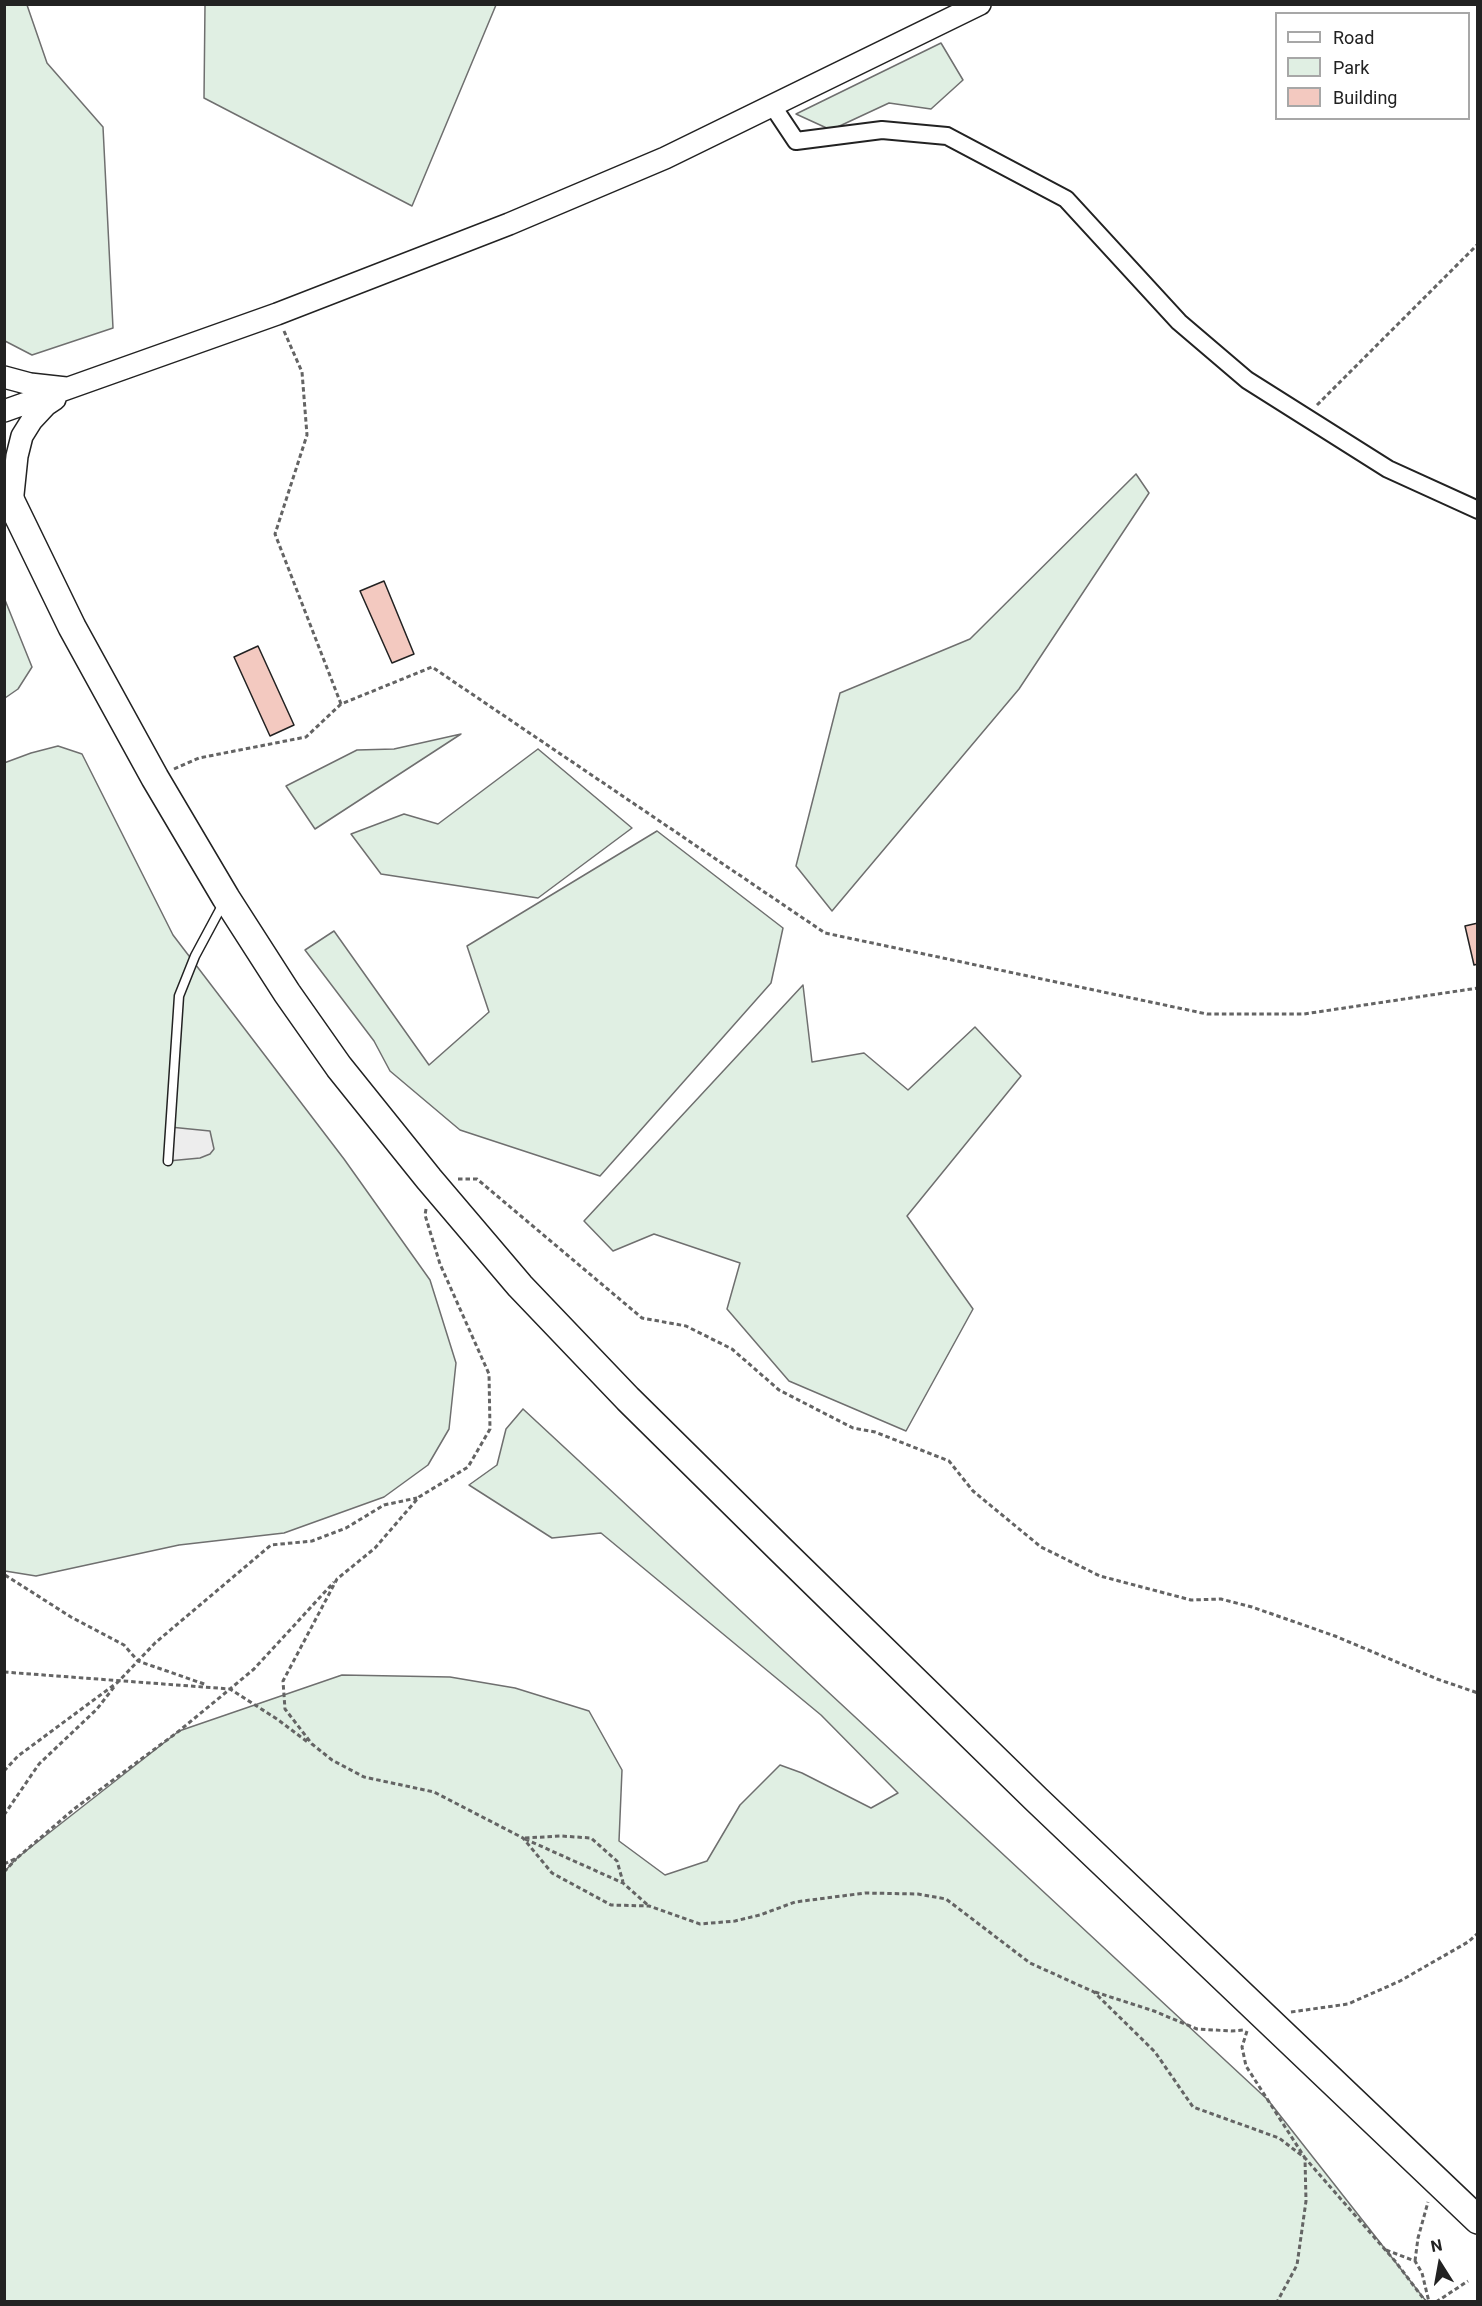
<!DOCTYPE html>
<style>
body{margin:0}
#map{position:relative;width:1482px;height:2306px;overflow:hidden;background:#fff;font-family:Roboto,sans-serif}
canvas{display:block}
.frame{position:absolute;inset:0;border:6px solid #222;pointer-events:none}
.legend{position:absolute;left:1275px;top:12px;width:195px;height:108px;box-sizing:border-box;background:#fff;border:2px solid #a7a7a7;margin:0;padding:8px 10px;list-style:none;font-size:18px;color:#222}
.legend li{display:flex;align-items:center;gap:12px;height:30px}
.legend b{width:30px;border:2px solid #a7a7a7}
.north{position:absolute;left:1410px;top:2234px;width:60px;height:60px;-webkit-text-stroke:4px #fff;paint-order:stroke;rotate:349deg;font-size:16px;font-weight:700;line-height:24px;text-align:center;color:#222}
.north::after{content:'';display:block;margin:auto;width:21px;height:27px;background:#222;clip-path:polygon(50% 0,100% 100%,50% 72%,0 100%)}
</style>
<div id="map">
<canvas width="1482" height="2306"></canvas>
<div class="frame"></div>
<ul class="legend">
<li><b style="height:8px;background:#fff"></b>Road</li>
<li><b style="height:16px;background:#e0efe3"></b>Park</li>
<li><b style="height:16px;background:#f3c9c0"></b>Building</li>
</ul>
<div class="north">N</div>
</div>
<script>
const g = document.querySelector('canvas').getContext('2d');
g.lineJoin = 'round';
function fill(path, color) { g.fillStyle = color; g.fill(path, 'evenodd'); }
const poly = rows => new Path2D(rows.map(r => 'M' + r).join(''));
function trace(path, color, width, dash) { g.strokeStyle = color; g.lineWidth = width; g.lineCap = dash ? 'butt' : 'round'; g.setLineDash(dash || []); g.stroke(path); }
const green = poly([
 [4,5,27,5,47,63,103,127,113,328,32,355,5,341,4,5],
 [205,5,205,4,496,5,412,206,204,98,205,5],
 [941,43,963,80,931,109,889,103,831,130,796,114,941,43],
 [1136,474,1149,493,1019,689,832,911,796,866,840,693,970,639,1136,474],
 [5,600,32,667,18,689,5,698,5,600],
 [461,734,315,829,286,786,357,750,394,749,461,734],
 [58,746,82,754,173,935,344,1159,430,1280,456,1363,449,1429,428,1465,384,1497,284,1533,179,1545,36,1576,5,1571,4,763,31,753,58,746],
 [538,749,632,828,538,898,381,874,351,834,404,814,438,824,538,749],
 [657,831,783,928,771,983,600,1176,460,1130,390,1071,374,1041,305,950,334,931,429,1065,489,1012,467,946,657,831],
 [803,985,812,1062,864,1053,908,1090,975,1027,1021,1076,907,1216,973,1309,906,1431,789,1381,727,1309,740,1263,654,1234,613,1251,584,1221,803,985],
 [523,1409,1268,2100,1426,2301,5,2301,5,1871,17,1858,179,1731,342,1675,450,1677,515,1688,589,1711,622,1770,619,1841,665,1875,707,1861,740,1805,780,1765,802,1773,871,1808,898,1793,821,1715,601,1533,552,1538,469,1485,497,1465,506,1429,523,1409]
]);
fill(green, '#e0efe3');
trace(green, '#6f6f6f', 1.5);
const parking = poly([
 [170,1127,210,1131,214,1149,210,1154,200,1158,168,1161,170,1127]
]);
fill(parking, '#ededed');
trace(parking, '#6f6f6f', 1.5);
const building = poly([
 [384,581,414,654,392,663,360,591,384,581],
 [258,646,294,725,270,736,234,657,258,646],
 [1478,923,1478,964,1474,965,1465,926,1478,923]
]);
fill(building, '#f3c9c0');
trace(building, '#222', 1.5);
const service = poly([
 [168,1161,179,996,195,956,224,902]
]);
const minor = poly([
 [772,105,796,141,882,130,947,136,1066,199,1179,322,1247,380,1388,469,1478,510]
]);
const tertiary = poly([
 [4,377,30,384,66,388],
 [4,411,277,314,509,224,665,158,980,4],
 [12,504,17,456,22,436,32,420,46,405,55,399]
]);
const primary = poly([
 [4,487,72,627,155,778,226,898,287,993,339,1067,429,1179,520,1286,628,1399,781,1550,1036,1799,1478,2220]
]);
trace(service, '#222', 11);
trace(minor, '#222', 20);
trace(tertiary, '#222', 24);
trace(primary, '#222', 30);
trace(poly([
 [284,331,302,372,307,435,275,534,341,704,432,667,825,933,1207,1014,1304,1014,1478,988],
 [1317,405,1478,244],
 [174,769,199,758,306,737,341,704],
 [458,1179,477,1179,642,1318,686,1326,732,1349,779,1390,853,1428,875,1432,949,1461,973,1491,1041,1547,1100,1576,1191,1600,1221,1599,1252,1607,1335,1636,1437,1679,1478,1693],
 [426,1209,425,1215,440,1264,489,1374,490,1429,468,1467,419,1497,375,1548,337,1579,283,1681,285,1709,312,1744,332,1760,364,1777,434,1792,523,1838,552,1873,611,1905,649,1906,700,1924,735,1921,760,1915,795,1902,865,1893,918,1894,946,1899,1030,1963,1094,1992,1155,2052,1193,2107,1279,2138,1305,2158,1395,2261,1426,2302],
 [5,1575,71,1617,124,1645,138,1661,207,1685],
 [4,1672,230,1689,254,1669,334,1582],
 [4,1771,18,1756,118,1682,155,1643,271,1545,312,1541,346,1528,384,1505,417,1498],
 [4,1815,39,1764,97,1709,114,1687],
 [525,1838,561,1836,591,1838,617,1861,623,1882],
 [525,1839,623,1883,649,1906],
 [4,1864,17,1858,74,1809,179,1731,230,1689,277,1719,309,1743],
 [4,1872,16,1859],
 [1095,1992,1154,2011,1197,2029,1231,2031,1244,2030],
 [1291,2012,1348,2004,1400,1981,1468,1942,1478,1933],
 [1247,2031,1242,2047,1246,2066,1305,2158,1306,2201,1297,2265,1277,2302],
 [1386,2250,1415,2261,1422,2273,1429,2302],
 [1415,2261,1418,2238,1428,2202],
 [1436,2302,1468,2281]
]), '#646464', 3, [4.5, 3]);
trace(service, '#fff', 8);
trace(minor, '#fff', 16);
trace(tertiary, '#fff', 21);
trace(primary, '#fff', 27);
</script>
